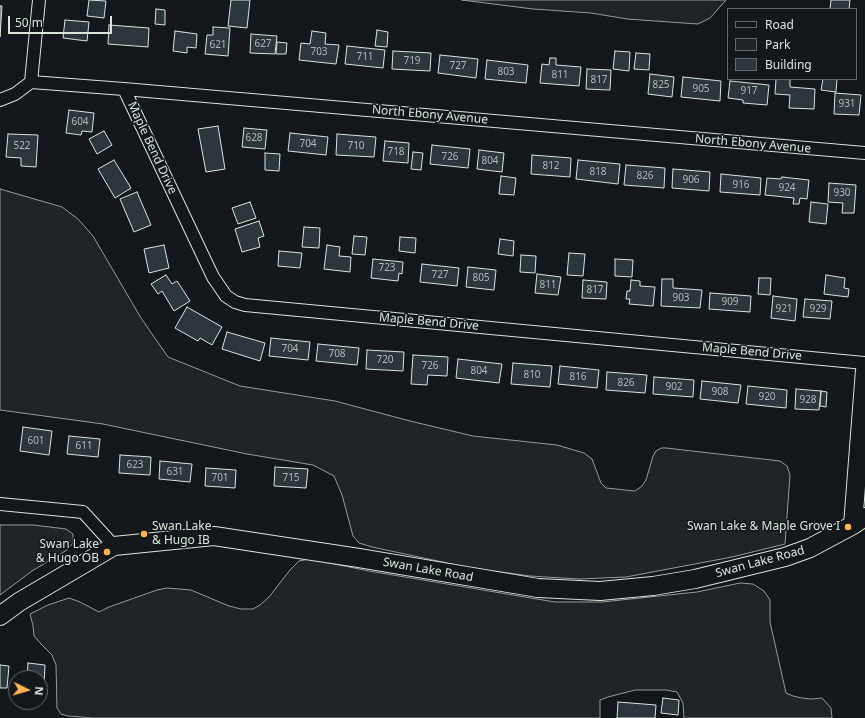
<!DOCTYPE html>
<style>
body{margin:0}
#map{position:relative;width:865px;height:718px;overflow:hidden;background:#14181c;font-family:"Noto Sans",sans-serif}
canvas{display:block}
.legend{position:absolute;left:727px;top:8px;width:130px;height:72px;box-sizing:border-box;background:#14181c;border:1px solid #626a69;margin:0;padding:5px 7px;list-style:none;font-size:12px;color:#d8e6dc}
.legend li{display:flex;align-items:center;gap:8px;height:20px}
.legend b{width:20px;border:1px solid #626a69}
.north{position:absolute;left:8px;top:670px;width:40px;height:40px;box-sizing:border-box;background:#14181c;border:1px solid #626a69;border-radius:50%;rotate:95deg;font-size:11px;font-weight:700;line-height:16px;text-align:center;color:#d8e6dc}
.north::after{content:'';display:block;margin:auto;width:14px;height:18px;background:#ffb74d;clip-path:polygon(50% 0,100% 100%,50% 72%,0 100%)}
.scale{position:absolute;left:8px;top:16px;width:104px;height:18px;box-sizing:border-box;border:2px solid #d8e6dc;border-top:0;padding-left:5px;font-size:12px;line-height:14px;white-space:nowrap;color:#d8e6dc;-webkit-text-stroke:3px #14181c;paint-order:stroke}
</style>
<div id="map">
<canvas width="865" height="718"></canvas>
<ul class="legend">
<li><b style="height:5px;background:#14181c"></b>Road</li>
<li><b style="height:11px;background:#202428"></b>Park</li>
<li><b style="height:11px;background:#2c363c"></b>Building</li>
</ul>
<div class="north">N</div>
<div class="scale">50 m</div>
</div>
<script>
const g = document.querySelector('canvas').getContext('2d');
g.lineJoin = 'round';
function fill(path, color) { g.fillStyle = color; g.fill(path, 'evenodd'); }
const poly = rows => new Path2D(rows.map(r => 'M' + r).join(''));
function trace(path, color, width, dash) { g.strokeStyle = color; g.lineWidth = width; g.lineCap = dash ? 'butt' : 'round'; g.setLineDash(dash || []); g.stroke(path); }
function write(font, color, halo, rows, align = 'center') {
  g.font = font + ' "Noto Sans",sans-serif'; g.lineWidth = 3; g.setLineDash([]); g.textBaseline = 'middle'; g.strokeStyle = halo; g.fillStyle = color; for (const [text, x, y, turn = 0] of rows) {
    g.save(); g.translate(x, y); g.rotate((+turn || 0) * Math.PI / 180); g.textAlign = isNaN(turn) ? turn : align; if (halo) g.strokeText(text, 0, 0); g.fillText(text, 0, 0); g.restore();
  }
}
const green = poly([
 [462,0,726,0,710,18,698,24,627,19,591,13,533,9,462,0],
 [0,189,62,207,78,219,93,236,141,318,168,357,240,386,335,401,410,421,473,436,557,445,584,453,592,459,601,483,606,488,635,491,642,486,646,480,653,456,656,451,661,448,666,448,780,461,787,466,790,475,785,544,732,557,626,577,579,579,530,576,466,567,372,547,359,543,353,536,342,495,334,476,313,465,247,454,103,424,0,410,0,189],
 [0,525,33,525,66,529,73,534,73,543,67,550,32,571,0,595,0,525],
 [310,559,369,571,555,602,602,602,697,592,740,583,753,584,764,591,770,600,770,622,786,693,793,696,802,698,811,699,822,698,831,708,832,718,684,718,683,703,677,692,666,690,635,690,608,697,600,700,600,718,93,718,68,716,61,714,57,708,56,665,52,655,42,645,34,636,33,626,30,614,48,605,69,598,80,602,99,612,109,607,157,590,167,588,191,590,229,606,241,609,253,609,260,605,269,597,290,570,299,561,310,559]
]);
fill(green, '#202428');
trace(green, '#939e99', 1);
const building = poly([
 [89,0,106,1,104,18,87,16,89,0],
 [231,0,250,0,247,28,228,26,231,0],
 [831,0,850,0,849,9,830,9,831,0],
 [0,6,2,6,0,37,0,6],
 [156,9,165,10,165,25,155,24,156,9],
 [65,20,89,22,87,41,63,38,65,20],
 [109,25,149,28,148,47,108,44,109,25],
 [213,27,230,28,228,56,205,54,207,35,213,35,213,27],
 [377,30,388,32,387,47,375,46,377,30],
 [175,31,197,34,196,48,187,47,187,53,173,51,175,31],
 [312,31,326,33,325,44,339,45,336,64,299,60,301,43,310,44,312,31],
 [251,34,277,36,275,54,250,53,251,34],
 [277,42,287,43,286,54,276,54,277,42],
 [347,46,385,50,383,68,345,64,347,46],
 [393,51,431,53,430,71,392,69,393,51],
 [615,51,630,52,629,71,613,69,615,51],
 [636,53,650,54,649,70,634,69,636,53],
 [440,55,478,59,476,78,438,73,440,55],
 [550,58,556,58,556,65,581,67,579,86,540,83,542,64,549,65,550,58],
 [487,60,528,65,526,83,485,79,487,60],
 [587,69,611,70,610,90,586,89,587,69],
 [650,74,674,77,672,97,648,94,650,74],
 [683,77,721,81,720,101,681,97,683,77],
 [776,79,790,79,790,87,815,89,814,109,789,108,790,95,775,94,776,79],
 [823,79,837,79,836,92,821,90,823,79],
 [730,81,769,85,767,105,743,103,743,100,728,98,730,81],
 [835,93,861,95,859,115,834,114,835,93],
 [69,110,94,113,92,132,82,131,81,135,66,133,69,110],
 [218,126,225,169,206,172,198,129,218,126],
 [244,128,267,130,265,149,242,147,244,128],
 [104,131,112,145,97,154,89,139,104,131],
 [290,133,328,137,326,155,288,151,290,133],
 [8,134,38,135,36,167,21,166,21,158,6,157,8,134],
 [337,134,376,137,374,157,336,155,337,134],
 [385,141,409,143,408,163,383,161,385,141],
 [432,145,470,149,468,168,430,164,432,145],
 [479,150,504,153,502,172,477,169,479,150],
 [413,152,423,153,421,170,411,169,413,152],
 [265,153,280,154,279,171,265,170,265,153],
 [532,155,571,158,570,177,531,174,532,155],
 [114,160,131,188,115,198,98,169,114,160],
 [578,160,620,164,618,184,576,179,578,160],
 [626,165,665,168,664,188,624,185,626,165],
 [673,169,710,172,709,191,672,188,673,169],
 [721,174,761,178,760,195,720,192,721,174],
 [501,176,516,178,514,195,499,194,501,176],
 [782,177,809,180,807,199,800,198,799,204,793,204,794,198,765,195,767,178,781,179,782,177],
 [829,183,856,185,854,213,842,213,843,203,828,202,829,183],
 [137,192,151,225,134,232,120,199,137,192],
 [250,202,256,218,238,224,232,208,250,202],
 [811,202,828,204,826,224,809,222,811,202],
 [259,221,264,236,258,238,260,247,242,252,235,229,259,221],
 [304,227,320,228,319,248,302,247,304,227],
 [354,236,367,237,365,255,352,254,354,236],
 [400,237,416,238,415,253,399,251,400,237],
 [500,239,514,241,513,256,498,254,500,239],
 [164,245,169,268,149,273,144,249,164,245],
 [327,245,340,247,339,256,351,257,350,272,324,269,327,245],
 [279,251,302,253,300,268,278,266,279,251],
 [569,253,585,254,583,276,567,275,569,253],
 [521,255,536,256,535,273,520,272,521,255],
 [373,259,403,262,402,274,399,273,398,281,371,278,373,259],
 [615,259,633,260,632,277,615,276,615,259],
 [422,264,459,268,457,286,420,282,422,264],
 [468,267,496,270,494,290,466,287,468,267],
 [537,274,561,277,558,295,535,293,537,274],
 [166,275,172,284,177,281,190,301,174,311,162,291,158,294,151,284,166,275],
 [826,275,845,278,844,288,849,289,848,297,824,294,826,275],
 [759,278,771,278,770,295,758,294,759,278],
 [662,279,673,279,673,288,702,290,700,308,661,306,662,279],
 [583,280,607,282,606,299,582,298,583,280],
 [631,280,640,281,640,286,655,287,653,306,629,304,630,299,626,299,627,291,630,291,631,280],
 [710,293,751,296,750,312,709,309,710,293],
 [773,296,797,299,795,321,771,318,773,296],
 [805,299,832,301,830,319,803,317,805,299],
 [187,307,222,327,212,345,200,338,198,341,175,328,187,307],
 [227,332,265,343,260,361,222,349,227,332],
 [271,338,310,342,308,360,269,356,271,338],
 [318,344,359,348,357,365,316,361,318,344],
 [367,350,404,352,403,371,366,369,367,350],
 [413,355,448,357,447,376,428,375,427,385,411,384,413,355],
 [458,359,502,364,499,383,456,378,458,359],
 [513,363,552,366,550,387,511,384,513,363],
 [560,366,599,370,597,388,558,384,560,366],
 [607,372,647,375,645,393,606,390,607,372],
 [654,377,694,380,693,397,653,394,654,377],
 [702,381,741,385,738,403,700,399,702,381],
 [748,386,787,390,786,408,746,404,748,386],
 [796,389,821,391,819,410,795,409,796,389],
 [821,391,827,392,826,407,820,406,821,391],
 [23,427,52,431,49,455,20,451,23,427],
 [69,436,100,439,98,457,67,454,69,436],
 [120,455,151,457,150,475,119,473,120,455],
 [160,461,192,464,190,482,159,479,160,461],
 [275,467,308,469,306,488,274,486,275,467],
 [206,468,236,470,235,488,205,486,206,468],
 [28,663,45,665,44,685,40,685,40,678,27,678,28,663],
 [0,665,9,666,7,688,0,688,0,665],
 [663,698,679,700,678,715,661,713,663,698],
 [618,702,656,705,655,718,617,718,618,702]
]);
fill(building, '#2c363c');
trace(building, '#d8e6dc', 1);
const street = poly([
 [31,82,39,0],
 [124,89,213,277,226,296,235,302,245,305,865,363],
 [0,100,15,94,31,82,124,89,865,153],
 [0,504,83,512,114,546]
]);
const secondary = poly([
 [853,525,865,370],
 [0,616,19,602,114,546,214,536,359,558,538,588,600,591,653,586,695,579,785,557,810,548,853,525,865,517]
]);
trace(street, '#d8e6dc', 14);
trace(secondary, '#d8e6dc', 20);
trace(street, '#14181c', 12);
trace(secondary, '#14181c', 18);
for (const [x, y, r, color] of [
 [848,527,4,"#ffb74d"],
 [144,534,4,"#ffb74d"],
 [107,552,4,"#ffb74d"]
]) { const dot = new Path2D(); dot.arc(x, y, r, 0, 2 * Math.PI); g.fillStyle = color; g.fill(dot); trace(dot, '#14181c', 1.5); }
write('10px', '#adbab4', null, [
 ["627",263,44],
 ["621",218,45],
 ["703",319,52],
 ["711",365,57],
 ["719",412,61],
 ["727",458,66],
 ["803",506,72],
 ["811",560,75],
 ["817",599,80],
 ["825",661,85],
 ["905",701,89],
 ["917",749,91],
 ["931",847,104],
 ["604",80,122],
 ["628",254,138],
 ["704",308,144],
 ["522",22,146],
 ["710",356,146],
 ["718",396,152],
 ["726",450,157],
 ["804",490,161],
 ["812",551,166],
 ["818",598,172],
 ["826",645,176],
 ["906",691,180],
 ["916",741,185],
 ["924",787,188],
 ["930",842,193],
 ["723",387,268],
 ["727",440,275],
 ["805",481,278],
 ["811",548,285],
 ["817",595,290],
 ["903",681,298],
 ["909",730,302],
 ["921",784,309],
 ["929",818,309],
 ["704",290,349],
 ["708",337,354],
 ["720",385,360],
 ["726",430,366],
 ["804",479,371],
 ["810",532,375],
 ["816",578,377],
 ["826",626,383],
 ["902",674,387],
 ["908",720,392],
 ["920",767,397],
 ["928",808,400],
 ["601",36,441],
 ["611",84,446],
 ["623",135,465],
 ["631",175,472],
 ["701",220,478],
 ["715",291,478]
]);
write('12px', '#d8e6dc', '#14181c', [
 ["North Ebony Avenue",430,115,5],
 ["North Ebony Avenue",753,144,5],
 ["Maple Bend Drive",152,148,65],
 ["Maple Bend Drive",429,322,5],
 ["Maple Bend Drive",752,352,5],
 ["Swan Lake Road",760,562,-15],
 ["Swan Lake Road",428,570,10]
]);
write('12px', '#d8e6dc', '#14181c', [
 ["Swan Lake",152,527,"left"],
 ["& Hugo IB",152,541,"left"],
 ["Swan Lake & Maple Grove I",840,527],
 ["Swan Lake",99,545],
 ["& Hugo OB",99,559]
], 'right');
</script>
